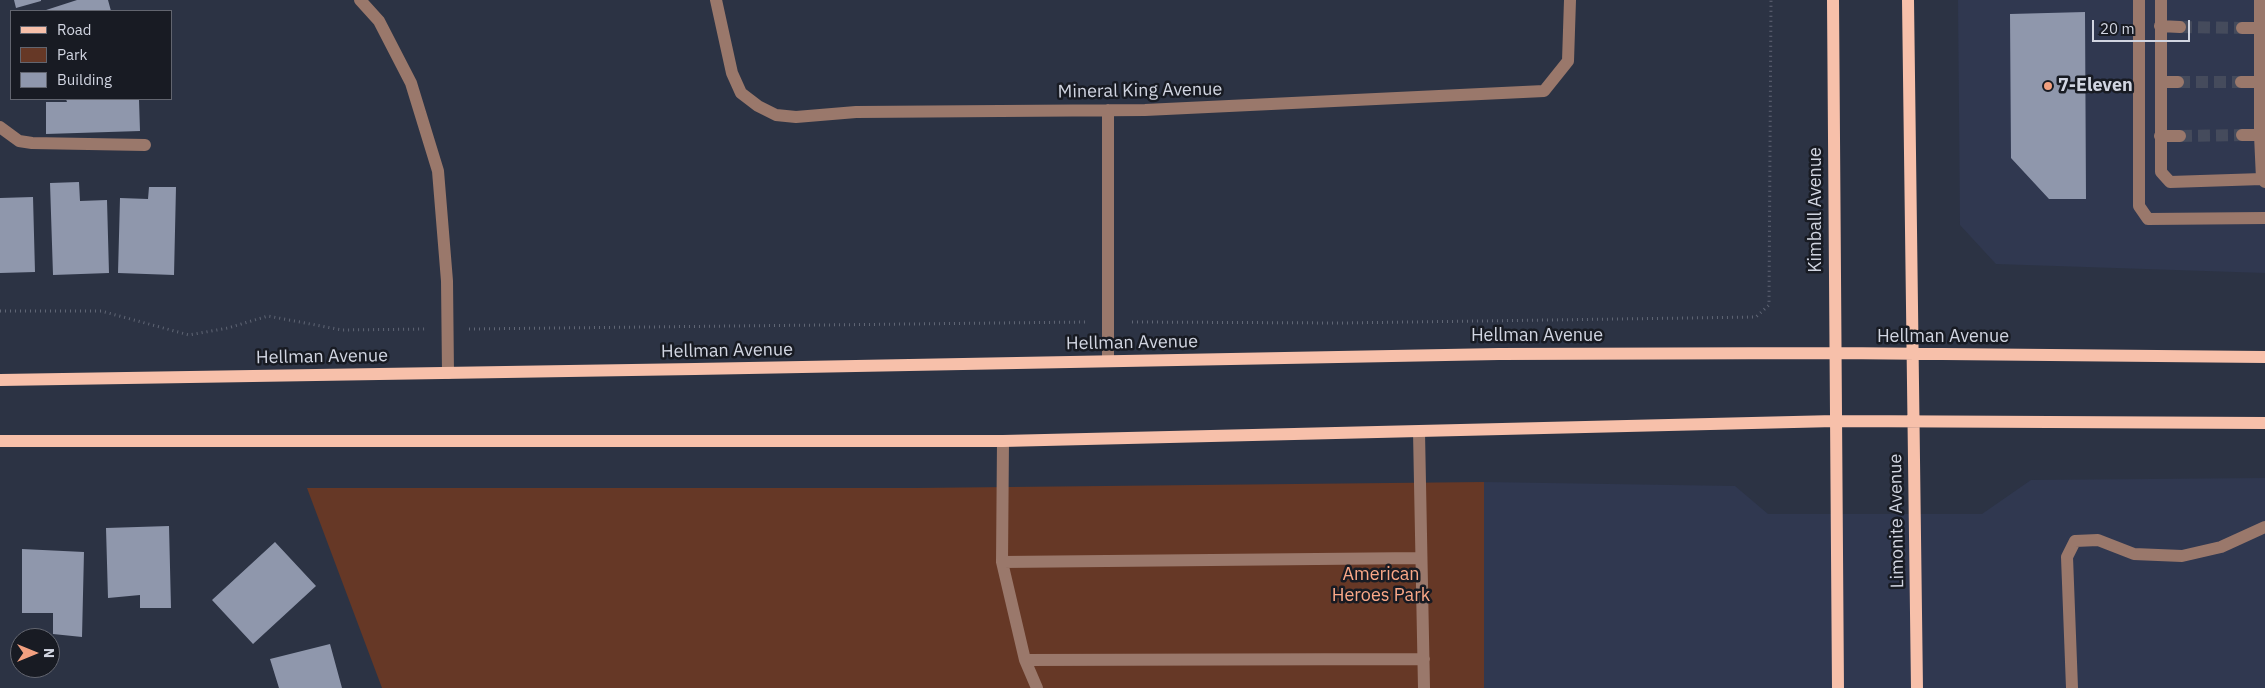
<!DOCTYPE html>
<style>
body{margin:0}
#map{position:relative;width:2265px;height:688px;overflow:hidden;background:#2c3344;font-family:"IBM Plex Sans",sans-serif}
canvas{display:block}
.legend{position:absolute;left:10px;top:10px;width:162px;height:90px;box-sizing:border-box;background:#181b23;border:1px solid #62656f;margin:0;padding:6px 9px;list-style:none;font-size:15px;color:#d1d5e1}
.legend li{display:flex;align-items:center;gap:10px;height:25px}
.legend b{width:25px;border:1px solid #62656f}
.north{position:absolute;left:10px;top:628px;width:50px;height:50px;box-sizing:border-box;background:#181b23;border:1px solid #62656f;border-radius:50%;rotate:90deg;font-size:14px;font-weight:700;line-height:20px;text-align:center;color:#d1d5e1}
.north::after{content:'';display:block;margin:auto;width:18px;height:22px;background:#f2a080;clip-path:polygon(50% 0,100% 100%,50% 72%,0 100%)}
.scale{position:absolute;left:2092px;top:20px;width:98px;height:22px;box-sizing:border-box;border:2px solid #d1d5e1;border-top:0;padding-left:6px;font-size:15px;line-height:18px;white-space:nowrap;color:#d1d5e1;-webkit-text-stroke:4px #181b23;paint-order:stroke}
</style>
<div id="map">
<canvas width="2265" height="688"></canvas>
<ul class="legend">
<li><b style="height:6px;background:#f7c0aa"></b>Road</li>
<li><b style="height:14px;background:#663826"></b>Park</li>
<li><b style="height:14px;background:#8f97ac"></b>Building</li>
</ul>
<div class="north">N</div>
<div class="scale">20 m</div>
</div>
<script>
const g = document.querySelector('canvas').getContext('2d');
g.lineJoin = 'round';
function fill(path, color) { g.fillStyle = color; g.fill(path, 'evenodd'); }
const poly = rows => new Path2D(rows.map(r => 'M' + r).join(''));
function trace(path, color, width, dash) { g.strokeStyle = color; g.lineWidth = width; g.lineCap = dash ? 'butt' : 'round'; g.setLineDash(dash || []); g.stroke(path); }
function write(font, color, halo, rows, align = 'center') {
  g.font = font + ' "IBM Plex Sans",sans-serif'; g.lineWidth = 5; g.setLineDash([]); g.textBaseline = 'middle'; g.strokeStyle = halo; g.fillStyle = color; for (const [text, x, y, turn = 0] of rows) {
    g.save(); g.translate(x, y); g.rotate((+turn || 0) * Math.PI / 180); g.textAlign = isNaN(turn) ? turn : align; if (halo) g.strokeText(text, 0, 0); g.fillText(text, 0, 0); g.restore();
  }
}
fill(poly([
 [1958,0,2265,0,2265,273,1996,264,1960,225],
 [2265,478,2265,688,1484,688,1484,482,1735,486,1768,514,1982,514,2031,480]
]), '#303850');
fill(poly([
 [1484,482,1484,688,382,688,307,488,915,488]
]), '#663826');
fill(poly([
 [14,0,41,0,41,1,16,8],
 [77,0,108,0,111,11,43,11],
 [2085,12,2086,199,2049,199,2011,158,2010,14],
 [66,99,139,100,140,131,46,134,46,102,67,102],
 [79,182,80,201,107,200,109,273,53,275,50,183],
 [149,187,176,187,174,275,118,273,120,198,148,199],
 [33,197,35,272,0,273,0,198],
 [169,526,171,608,140,608,140,595,108,598,106,528],
 [275,542,316,586,253,644,212,600],
 [22,549,84,552,82,637,53,634,53,613,22,613],
 [330,644,342,688,279,688,270,659]
]), '#8f97ac');
trace(poly([
 [2180,27,2242,28],
 [2178,82,2241,82],
 [2180,136,2242,135]
]), '#454b5c', 12, [12, 6]);
trace(poly([
 [0,311,101,311,189,335,228,328,268,316,342,330,426,329],
 [1132,322,1341,323,1756,317,1769,305,1771,0],
 [469,329,1086,322]
]), '#606675', 3, [1, 4]);
trace(poly([
 [360,0,379,21,411,83,438,171,447,281,448,373],
 [716,0,732,73,741,93,758,106,776,115,796,117,856,112,1145,110,1544,91,1568,61,1570,0],
 [2139,0,2139,206,2148,219,2265,218],
 [2161,0,2161,172,2170,182,2262,179,2265,182],
 [2260,0,2260,135,2262,179],
 [2160,26,2180,27],
 [2242,28,2260,28],
 [2161,82,2178,82],
 [2241,82,2260,82],
 [1108,110,1108,361],
 [0,127,19,141,32,143,145,145],
 [2242,135,2260,135],
 [2160,136,2180,136],
 [1419,432,1424,688],
 [1003,441,1002,562,1025,660,1037,688],
 [1002,562,1421,558],
 [1025,660,1424,659],
 [2072,688,2067,557,2075,541,2098,540,2134,554,2182,556,2221,547,2265,527]
]), '#9a786b', 12);
trace(poly([
 [1833,0,1838,688],
 [1908,0,1917,688],
 [0,380,695,369,1499,354,1835,353,2265,357],
 [0,441,1003,441,1835,421,2265,423]
]), '#f7c0aa', 12);
for (const [x, y, r, color] of [
 [2048,86,5,"#f2a080"]
]) { const dot = new Path2D(); dot.arc(x, y, r, 0, 2 * Math.PI); g.fillStyle = color; g.fill(dot); trace(dot, '#181b23', 2); }
write('bold 18px', '#d1d5e1', '#181b23', [
 ["7-Eleven",2058,86]
], 'left');
write('18px', '#d1d5e1', '#181b23', [
 ["Mineral King Avenue",1140,91,-1],
 ["Kimball Avenue",1816,210,-90],
 ["Hellman Avenue",1537,336],
 ["Hellman Avenue",1943,337],
 ["Hellman Avenue",1132,343,-1],
 ["Hellman Avenue",727,351,-1],
 ["Hellman Avenue",322,357,-1],
 ["Limonite Avenue",1897,521,-91]
]);
write('18px', '#fba888', '#181b23', [
 ["American",1381,575],
 ["Heroes Park",1381,596]
]);
</script>
